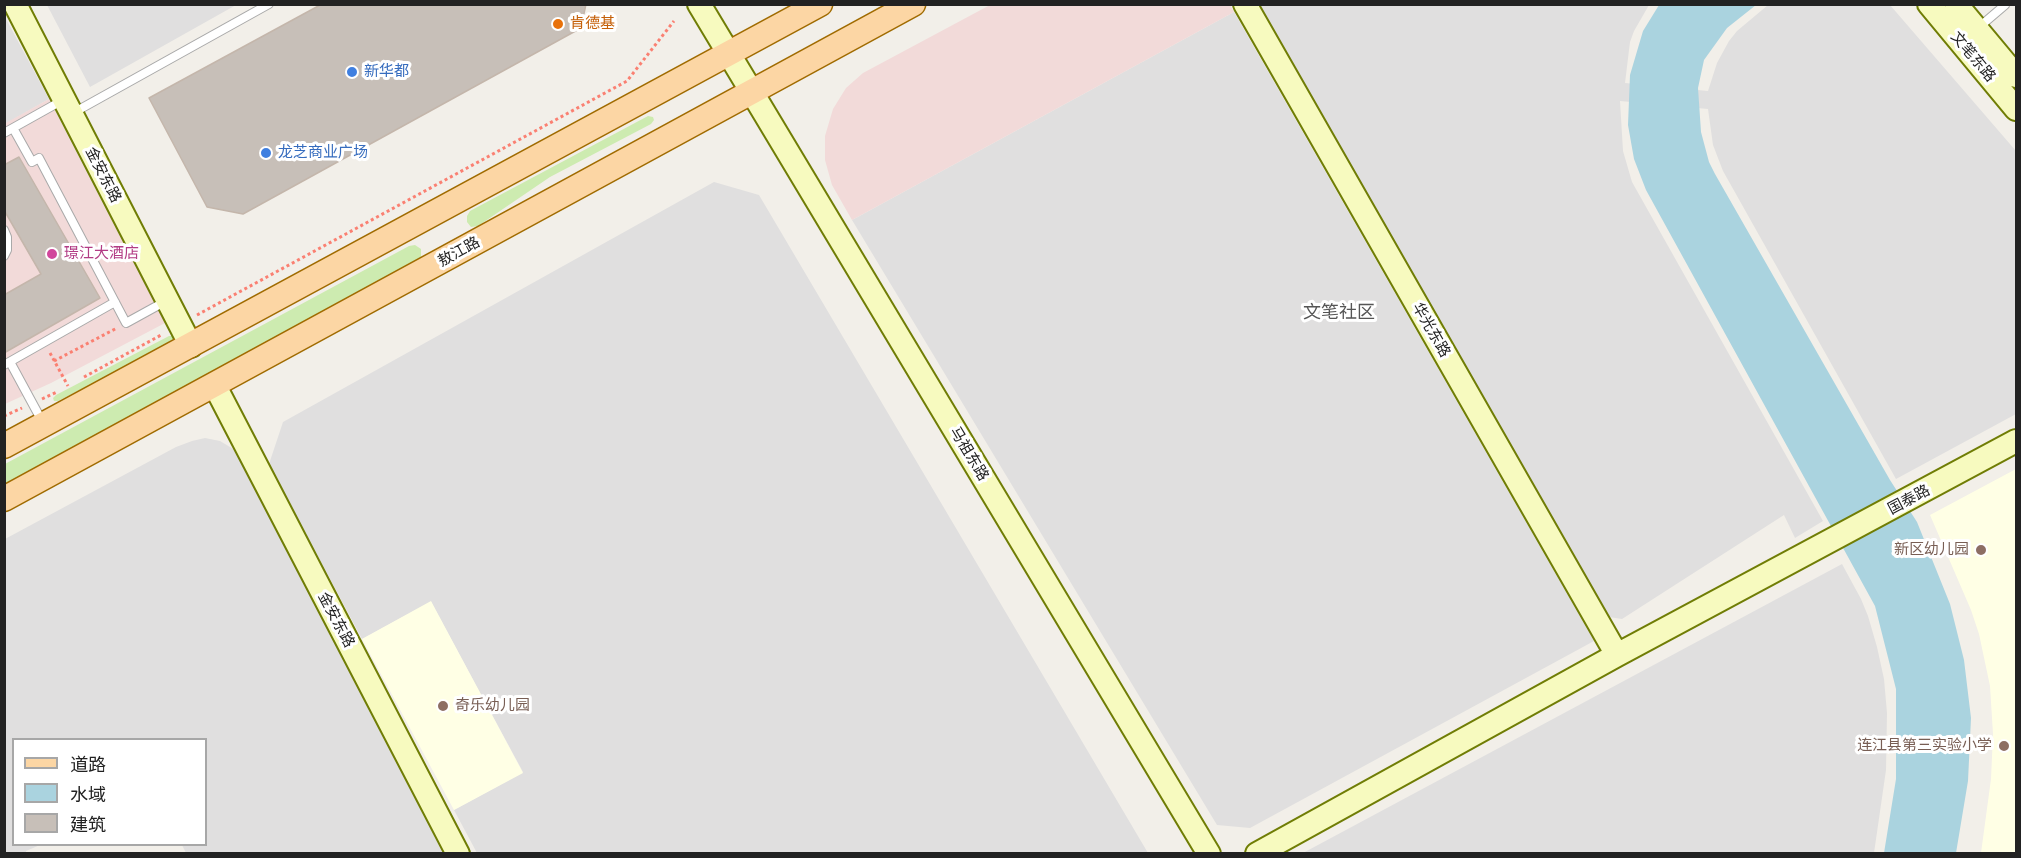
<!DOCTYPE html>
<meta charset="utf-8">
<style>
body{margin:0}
#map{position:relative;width:2021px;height:858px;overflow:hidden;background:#f2efe9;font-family:"Work Sans","Noto Sans SC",sans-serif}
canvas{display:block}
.frame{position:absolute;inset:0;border:6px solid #222;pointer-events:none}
.legend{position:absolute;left:12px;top:738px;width:195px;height:108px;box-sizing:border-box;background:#fff;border:2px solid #a7a7a7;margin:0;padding:8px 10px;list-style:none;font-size:18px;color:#222}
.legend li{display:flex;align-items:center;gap:12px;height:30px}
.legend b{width:30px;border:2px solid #a7a7a7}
</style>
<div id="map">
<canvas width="2021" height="858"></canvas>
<div class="frame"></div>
<ul class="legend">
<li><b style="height:8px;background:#fcd6a4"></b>道路</li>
<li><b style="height:16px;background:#aad3df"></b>水域</li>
<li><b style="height:16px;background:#c7bfb8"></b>建筑</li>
</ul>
</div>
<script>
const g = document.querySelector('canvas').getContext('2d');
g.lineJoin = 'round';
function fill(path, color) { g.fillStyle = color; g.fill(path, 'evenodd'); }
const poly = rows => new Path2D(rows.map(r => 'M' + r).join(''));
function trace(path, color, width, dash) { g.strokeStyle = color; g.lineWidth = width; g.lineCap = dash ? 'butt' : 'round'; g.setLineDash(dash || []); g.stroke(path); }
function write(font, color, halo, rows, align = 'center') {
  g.font = font + ' "Work Sans","Noto Sans SC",sans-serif'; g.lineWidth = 6; g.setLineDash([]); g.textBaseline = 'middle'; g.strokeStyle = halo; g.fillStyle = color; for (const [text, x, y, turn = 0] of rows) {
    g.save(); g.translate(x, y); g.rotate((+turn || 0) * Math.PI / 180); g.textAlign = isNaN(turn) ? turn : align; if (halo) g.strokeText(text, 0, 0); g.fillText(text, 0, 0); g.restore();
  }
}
fill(poly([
 [47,5,236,5,90,87],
 [1258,5,1649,5,1634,31,1630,42,1625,83,1708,91,1717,63,1729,41,1737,31,1768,5,1890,5,2016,151,2016,414,1896,479,1723,171,1713,145,1708,109,1620,101,1623,151,1632,182,1823,521,1795,538,1784,515,1622,619,1609,617],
 [1234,12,1594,641,1250,828,1217,825,852,220],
 [5,17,49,99,5,124,4,124],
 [714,182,759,195,1148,853,477,853,454,810,523,772,431,602,362,639,269,464,283,422],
 [205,438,220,441,235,450,248,463,445,853,186,853,182,845,206,844,206,740,14,740,14,844,40,845,26,851,26,853,5,854,5,539,176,447,192,441],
 [1842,564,1861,599,1868,616,1877,647,1884,679,1887,713,1886,770,1874,853,1303,853]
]), '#e0dfdf');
fill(poly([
 [1230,5,1234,12,852,220,832,185,825,160,825,136,833,109,846,88,863,73,990,5],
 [49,99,165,323,51,383,5,404,4,124]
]), '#f2dad9');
fill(poly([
 [2016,469,2016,853,1981,853,1991,779,1993,734,1990,686,1979,634,1971,610,1930,515],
 [431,601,523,773,454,810,362,639]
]), '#ffffe5');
fill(poly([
 [648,116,653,117,654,120,651,124,550,177,478,226,471,227,467,222,467,216,470,211],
 [415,245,421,249,421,257,415,263,5,486,5,464,409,246],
 [169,336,173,336,175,339,173,343,58,401,54,401,53,398,56,395]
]), '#cdebb0');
fill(poly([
 [1659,5,1756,5,1727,28,1704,60,1698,88,1701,132,1709,162,1715,174,1890,480,1917,522,1950,604,1964,660,1971,718,1968,781,1956,853,1884,853,1896,779,1896,689,1875,606,1646,190,1634,159,1628,125,1630,75,1643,31]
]), '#aad3df');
const building = poly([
 [322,4,586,4,581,28,243,214,207,207,149,98,322,4],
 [19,157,100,298,4,353,4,295,41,274,4,210,4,165,19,157]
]);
fill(building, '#c7bfb8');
trace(building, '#c4b6ab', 1.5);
const lane = poly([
 [1978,28,2005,5],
 [73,113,269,4],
 [13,128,32,162,39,158,126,323,166,301],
 [4,133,63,100],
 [4,230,7,237,7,250,4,256],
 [10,362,42,421],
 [4,365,115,302]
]);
const secondary = poly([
 [15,4,191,346],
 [699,4,1209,854],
 [1245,4,1617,655],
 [1929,4,2016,109],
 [1956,4,2016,76],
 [215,386,458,854],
 [1257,854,1617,655,2016,441]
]);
const primary = poly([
 [4,446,820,4],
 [4,499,913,4]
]);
trace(lane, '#a9a9a9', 10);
trace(secondary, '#707d05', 26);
trace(primary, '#a06b00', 27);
trace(poly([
 [197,315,627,81,674,21],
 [50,353,68,386],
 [54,361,117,328],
 [84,377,163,334],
 [42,399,57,392],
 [4,416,22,408]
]), '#fa8072', 3, [3, 3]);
trace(lane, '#fff', 8);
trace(secondary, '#f7fabf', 22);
trace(primary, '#fcd6a4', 24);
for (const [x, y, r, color] of [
 [558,24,6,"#e8710a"],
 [352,72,6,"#3f7fe0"],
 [266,153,6,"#3f7fe0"],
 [52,254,6,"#d1479c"],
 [1981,550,6,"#8d6e63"],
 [443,706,6,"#8d6e63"],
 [2004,746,6,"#8d6e63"]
]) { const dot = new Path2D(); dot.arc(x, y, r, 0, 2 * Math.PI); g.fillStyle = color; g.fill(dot); trace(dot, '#fff', 2); }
write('15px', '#c56008', '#fff', [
 ["肯德基",570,24]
], 'left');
write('15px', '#222', '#fff', [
 ["文笔东路",1973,57,50],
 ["金安东路",103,175,63],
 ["敖江路",459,252,-29],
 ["华光东路",1431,330,60],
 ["马祖东路",969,454,59],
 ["国泰路",1909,500,-28],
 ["金安东路",336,620,62]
]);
write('15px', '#366cbe', '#fff', [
 ["新华都",364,72],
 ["龙芝商业广场",278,153]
], 'left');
write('15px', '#b23c85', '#fff', [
 ["璟江大酒店",64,254]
], 'left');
write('15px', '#785e54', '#fff', [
 ["新区幼儿园",1969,550],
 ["奇乐幼儿园",455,706,"left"],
 ["连江县第三实验小学",1992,746]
], 'right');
write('18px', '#555', '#fff', [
 ["文笔社区",1339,313]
]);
</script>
